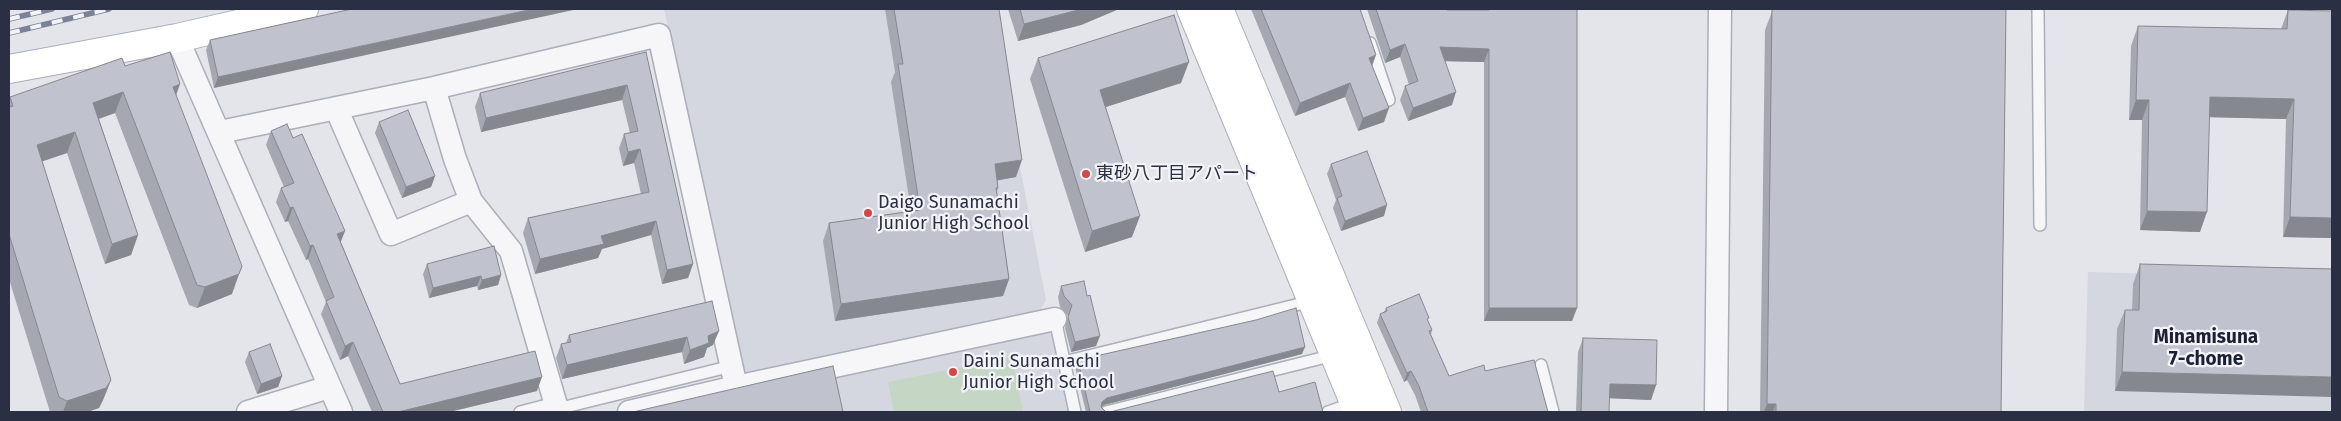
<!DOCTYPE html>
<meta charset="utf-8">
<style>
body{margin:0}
#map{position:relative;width:2341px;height:421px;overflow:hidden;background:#e3e5eb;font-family:"Fira Sans",sans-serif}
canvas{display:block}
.frame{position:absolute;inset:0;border:10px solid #2a2f44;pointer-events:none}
</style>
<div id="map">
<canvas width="2341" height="421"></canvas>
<div class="frame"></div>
</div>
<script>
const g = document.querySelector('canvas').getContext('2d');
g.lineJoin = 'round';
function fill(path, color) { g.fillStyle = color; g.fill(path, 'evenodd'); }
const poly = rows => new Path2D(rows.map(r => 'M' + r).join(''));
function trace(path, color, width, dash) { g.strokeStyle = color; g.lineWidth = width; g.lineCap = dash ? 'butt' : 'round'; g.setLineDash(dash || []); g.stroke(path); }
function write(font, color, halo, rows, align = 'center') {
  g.font = font + ' "Fira Sans","Noto Sans JP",sans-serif'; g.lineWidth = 4.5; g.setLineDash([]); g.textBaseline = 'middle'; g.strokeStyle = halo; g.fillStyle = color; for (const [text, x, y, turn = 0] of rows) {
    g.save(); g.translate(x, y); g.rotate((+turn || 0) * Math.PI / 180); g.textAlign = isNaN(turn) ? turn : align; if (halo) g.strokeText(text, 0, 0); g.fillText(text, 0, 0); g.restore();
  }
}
fill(poly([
 [664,9,995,9,1012,126,1046,300,1039,313,743,375],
 [2088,272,2332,279,2332,412,2084,412],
 [1045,330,1052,335,1069,412,669,412]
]), '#d5d7e0');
fill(poly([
 [1012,357,1023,412,894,412,888,382]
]), '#c5d6c4');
const lane = poly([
 [2038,9,2040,225],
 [1370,43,1389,100],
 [1055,319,1075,412],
 [1064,362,1312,301],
 [1541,365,1553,412],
 [557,409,732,366],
 [520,412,555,403],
 [1106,412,1334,355],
 [1328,412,1354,403]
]);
const street = poly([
 [177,38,341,412],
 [434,88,455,159,471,201,511,251,558,412],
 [336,108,391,234,471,201],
 [220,132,434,88,659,35,736,387],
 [248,412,329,387],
 [629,412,736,387,1055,319],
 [1716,412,1720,9]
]);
const secondary = poly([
 [1191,9,1358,412],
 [1219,9,1387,412],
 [9,69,177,38,304,9]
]);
trace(lane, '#acaeb9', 14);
trace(street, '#acaeb9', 25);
trace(secondary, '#acaeb9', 30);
trace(lane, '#f6f6f9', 11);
trace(street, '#f6f6f9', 22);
trace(secondary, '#fff', 28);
const rail = poly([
 [9,19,52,9],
 [9,33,109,9]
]);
trace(rail, '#7b8196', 5.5);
trace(rail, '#f3f4f8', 4, [11]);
fill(poly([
 [352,9,214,88,206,50,210,40],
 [885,9,999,9,1016,177,997,180,998,188,997,192,1009,279,1003,296,835,321,823,241,829,223,911,211,891,82,895,72],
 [1008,9,1119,9,1081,25,1018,41],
 [1248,9,1360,9,1384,122,1358,131,1345,97,1295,116,1251,9,1248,10],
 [1367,9,1447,9,1447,10,1484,10,1484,9,1577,9,1577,308,1572,321,1484,321,1484,62,1445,61,1452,105,1408,121,1400,100,1405,86,1409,85,1400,57,1385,63],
 [1773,9,2006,9,2001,412,1760,412,1765,30],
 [2288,10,2332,238,2283,237,2286,119,2209,117,2200,232,2140,230,2142,120,2129,120,2131,46,2138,26,2281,29],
 [646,52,693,264,688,278,662,284,651,235,602,249,598,258,535,274,523,233,528,218,641,194,634,163,623,166,619,148,624,134,630,133,622,100,481,132,475,107,480,93],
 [1038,58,1181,83,1106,107,1132,237,1085,252,1030,79],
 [125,66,176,95,232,294,197,308,189,305,115,113,99,119,138,235,131,255,105,264,67,153,42,161,111,380,103,400,99,408,87,412,50,412,9,279,9,100,10,97],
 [379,122,435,176,431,187,402,198,375,133],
 [271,131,341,242,400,384,537,391,449,412,372,412,348,356,340,360,321,314,326,302,308,259,306,260,288,221,285,222,276,202,281,188,284,187,266,145],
 [1331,164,1384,216,1341,231,1333,208,1336,200,1327,174],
 [427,264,501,275,498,285,478,290,477,286,429,298,423,274],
 [2140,264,2332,269,2115,391,2117,329,2125,310,2132,310,2133,284],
 [1061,286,1096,346,1071,352,1065,328,1068,316,1060,307,1058,297],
 [712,301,713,345,707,348,704,357,684,364,682,352,562,379,556,358,561,344,566,343,569,335],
 [1386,308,1428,321,1432,330,1431,335,1449,376,1485,371,1548,412,1421,412,1415,395,1407,380,1404,382,1377,323,1380,314,1384,312],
 [1583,338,1656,385,1651,400,1609,398,1609,412,1576,412,1578,352],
 [249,352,282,376,278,387,257,394,245,362],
 [1302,354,1104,405,1101,407,1106,412,1110,412,1279,392,1323,412,1086,412,1075,367,1078,360]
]), '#a5a8b1');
fill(poly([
 [533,9,578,9,214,88,218,77],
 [1082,9,1119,9,1081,25,1018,41,1024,24],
 [1405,44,1400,57,1385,63,1390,50],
 [1440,47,1489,49,1484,62,1435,61],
 [1376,55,1371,69,1369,58],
 [1189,62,1181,83,1093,111,1100,90],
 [1350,83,1345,97,1295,116,1300,103],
 [180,84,173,104,173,87],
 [627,85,622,100,481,132,486,118],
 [123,92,115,113,86,123,93,103],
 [1456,92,1452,105,1408,121,1413,108],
 [2210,97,2294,99,2286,119,2202,117],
 [2136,100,2149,100,2142,120,2129,120],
 [1389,108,1384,122,1358,131,1363,118],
 [75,132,67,153,29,166,37,145],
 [640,149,634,163,623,166,628,152],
 [1022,160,1016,177,989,182,995,164],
 [435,176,431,187,402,198,406,187],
 [1387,205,1384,216,1341,231,1345,221],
 [293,207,288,221,285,222,290,208],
 [2147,211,2207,212,2200,232,2140,230],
 [1140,216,1132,237,1085,252,1092,231],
 [2290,217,2332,218,2332,238,2283,237],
 [656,221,651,235,602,249,598,258,535,274,540,259,601,236],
 [345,231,340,244,337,234],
 [138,235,131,255,105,264,112,244],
 [313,245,308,259,306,260,310,246],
 [693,264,688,278,662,284,667,270],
 [242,266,232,294,197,308,205,287],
 [501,275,498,285,478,290,482,280],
 [481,276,477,286,429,298,433,288],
 [1009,279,1003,296,835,321,841,304],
 [1489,308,1577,308,1572,321,1484,321],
 [719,331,713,345,707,348,704,357,684,364,690,350,708,336],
 [1100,336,1096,346,1071,352,1075,342],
 [687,337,682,352,562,379,567,365],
 [353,342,348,356,340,360,345,346],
 [1305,347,1302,354,1104,405,1099,409,1102,402,1107,398],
 [1411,371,1407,380,1404,382,1407,373],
 [2122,372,2332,377,2332,397,2115,391],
 [282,376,278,387,257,394,261,384],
 [542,377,537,391,449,412,397,412],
 [111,380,103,400,99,408,87,412,63,412,67,401],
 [1610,384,1656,385,1651,400,1604,398],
 [1767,404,1776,404,1773,412,1764,412]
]), '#868890');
const building = poly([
 [352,9,533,9,218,77,210,40,352,9],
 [894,9,999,9,1022,160,995,164,998,188,996,188,1009,279,841,304,829,223,920,210,898,64,903,64,894,9],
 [1020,9,1082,9,1024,24,1020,9],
 [1261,9,1360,9,1376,55,1369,58,1389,108,1363,118,1350,83,1300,103,1261,9],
 [1376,9,1447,9,1447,10,1489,10,1489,9,1577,9,1577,308,1489,308,1489,49,1440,47,1456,92,1413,108,1405,86,1418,81,1405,44,1390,50,1376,9],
 [1775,9,2006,9,2001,412,1776,412,1776,404,1767,404,1772,10,1775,9],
 [2288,10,2332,11,2332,218,2290,217,2294,99,2210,97,2207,212,2147,211,2149,100,2136,100,2138,26,2287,29,2288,10],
 [1174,15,1189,62,1100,90,1140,216,1092,231,1038,58,1174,15],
 [170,52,180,84,173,87,242,266,239,274,205,287,197,285,123,92,93,103,138,235,112,244,75,132,37,145,111,380,106,388,67,401,59,397,9,234,9,107,13,106,10,97,122,58,125,66,170,52],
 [646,52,693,264,667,270,656,221,601,236,604,244,540,259,528,218,649,192,640,149,628,152,624,134,638,131,627,85,486,118,480,93,646,52],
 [408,110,435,176,406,187,379,122,408,110],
 [287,124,293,138,302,134,345,231,337,234,400,384,535,351,542,377,398,412,383,412,353,342,345,346,326,301,334,297,313,245,310,246,293,207,290,208,281,188,294,183,271,131,287,124],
 [1367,151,1387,205,1345,221,1337,198,1342,196,1331,164,1367,151],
 [494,246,501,275,482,280,481,276,433,288,427,264,494,246],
 [2140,264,2332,269,2332,377,2122,372,2125,310,2139,310,2140,264],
 [1084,281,1087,296,1090,295,1100,336,1075,342,1068,317,1072,305,1064,296,1061,286,1084,281],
 [1419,294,1429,318,1427,319,1432,330,1429,331,1449,376,1484,365,1485,371,1534,360,1548,412,1428,412,1419,386,1411,371,1407,373,1380,314,1387,311,1386,308,1419,294],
 [712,301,719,331,708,336,709,343,690,350,687,337,567,365,561,344,571,342,569,335,712,301],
 [1296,308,1305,347,1107,398,1102,402,1101,407,1106,412,1110,412,1273,371,1279,392,1315,382,1323,412,1090,412,1078,360,1256,320,1296,308],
 [1583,338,1657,340,1656,385,1610,384,1609,412,1581,412,1583,338],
 [270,344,282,376,261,384,249,352,270,344],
 [833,366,843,412,633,412,833,366]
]);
fill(building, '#c0c3ce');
trace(building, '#868890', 1);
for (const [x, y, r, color] of [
 [1086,174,5,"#d34745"],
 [868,213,5,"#d34745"],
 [953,372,5,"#d34745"]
]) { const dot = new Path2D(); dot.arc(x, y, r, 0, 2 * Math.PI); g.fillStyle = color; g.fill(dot); trace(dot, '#f3f4f8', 2); }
write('18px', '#2a2f44', '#f3f4f8', [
 ["東砂八丁目アパート",1096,174],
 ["Daigo Sunamachi",878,203],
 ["Junior High School",878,224],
 ["Daini Sunamachi",963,362],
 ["Junior High School",963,383]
], 'left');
write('bold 19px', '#1c2035', '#f3f4f8', [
 ["Minamisuna",2206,338],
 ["7-chome",2206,360]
]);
</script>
